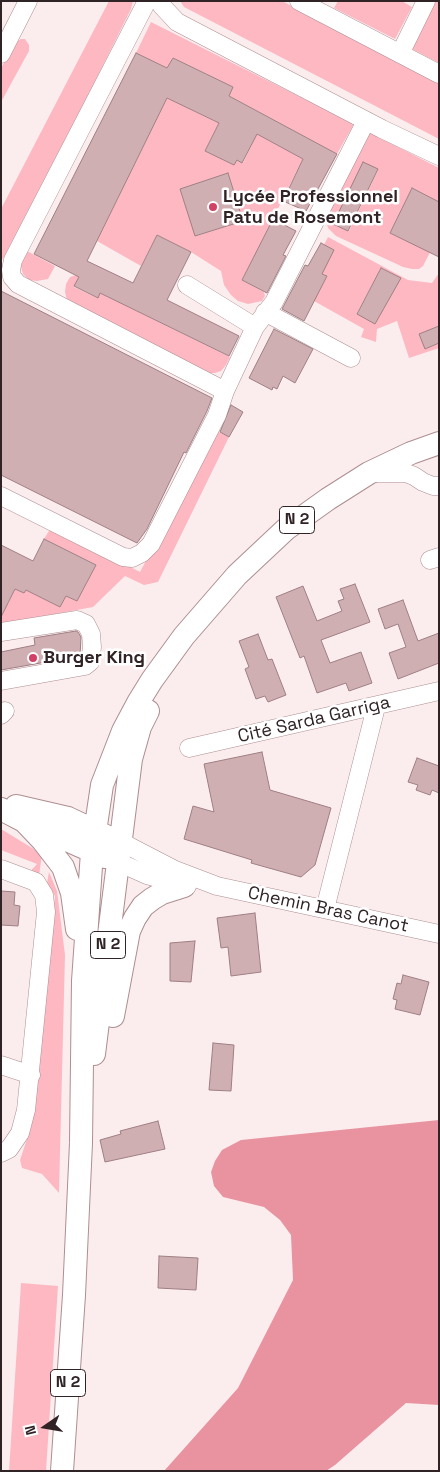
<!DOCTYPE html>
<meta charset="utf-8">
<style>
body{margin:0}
#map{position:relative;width:440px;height:1472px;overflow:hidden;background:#fbedee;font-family:"Space Grotesk",sans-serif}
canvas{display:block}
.frame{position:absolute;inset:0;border:2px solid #302325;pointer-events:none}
.north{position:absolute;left:20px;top:1402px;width:50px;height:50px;-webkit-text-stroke:4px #fff;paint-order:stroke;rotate:257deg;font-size:14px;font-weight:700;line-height:20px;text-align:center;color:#302325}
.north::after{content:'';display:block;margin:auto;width:18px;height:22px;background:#302325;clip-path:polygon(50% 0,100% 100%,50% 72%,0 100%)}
</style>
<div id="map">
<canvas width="440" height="1472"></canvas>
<div class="frame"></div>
<div class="north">N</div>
</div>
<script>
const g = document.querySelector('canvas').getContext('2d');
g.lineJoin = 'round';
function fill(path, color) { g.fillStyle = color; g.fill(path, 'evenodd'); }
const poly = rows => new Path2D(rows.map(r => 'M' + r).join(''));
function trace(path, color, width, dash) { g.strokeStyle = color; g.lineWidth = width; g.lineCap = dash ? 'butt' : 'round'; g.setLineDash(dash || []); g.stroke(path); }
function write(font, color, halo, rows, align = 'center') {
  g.font = font + ' "Space Grotesk",sans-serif'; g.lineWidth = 5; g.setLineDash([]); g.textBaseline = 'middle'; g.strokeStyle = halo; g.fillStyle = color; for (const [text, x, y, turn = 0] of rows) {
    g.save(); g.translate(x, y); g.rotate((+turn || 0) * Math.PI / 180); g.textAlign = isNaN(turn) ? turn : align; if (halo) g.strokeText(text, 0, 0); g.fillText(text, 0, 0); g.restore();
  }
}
fill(poly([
 [109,1,133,1,131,9,11,250,8,255,1,260,1,209],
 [180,1,282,1,439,82,439,139,184,7],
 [338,1,402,1,412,7,395,39,334,8],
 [436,1,439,1,439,63,412,49],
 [151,22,354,124,337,154,229,96,233,87,173,58,167,68,136,53],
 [21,39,25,39,29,45,29,51,1,102,1,68,16,42],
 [167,98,216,122,220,114,303,159,242,280,264,292,265,296,262,301,248,304,238,301,231,295,224,285,221,271,191,252,157,235,141,266,97,241],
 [221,119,253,142,243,163,237,160,234,165,205,151],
 [228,173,243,221,196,236,180,189],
 [369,132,439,168,439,235,423,266,419,269,412,269,403,267,336,236,328,228,326,219],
 [378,170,349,231,334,224],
 [412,188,433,199,411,243,390,233],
 [328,237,408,280,432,283,439,273,439,327,425,349,439,343,439,348,409,358,397,321,377,329,376,342,361,337,364,329,314,301,327,276,314,269,333,250,324,245],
 [381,268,400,278,375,323,357,313],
 [27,251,55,266,48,279,37,281,29,280,23,274,20,264],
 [76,275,79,277,74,287,97,298,100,293,230,357,226,365,221,371,215,373,206,373,67,300,65,292,66,284,70,277],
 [215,430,229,437,158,582,144,585,125,576,93,607,1,624,1,600,8,604,15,589,24,593,26,590,60,607,66,596,77,601,96,565,44,539,52,526,140,572],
 [1,829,42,854,39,876,28,874,37,864,1,850],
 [49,872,57,891,65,955,59,1193,42,1174,22,1168,20,1160,32,1124,55,896,47,883],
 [21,1283,58,1286,46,1471,9,1471]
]), '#feb8c2');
fill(poly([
 [439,1120,439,1405,406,1403,335,1465,326,1471,164,1471,238,1388,293,1280,291,1235,280,1220,264,1207,223,1197,214,1186,211,1172,215,1161,222,1150,241,1140]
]), '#e993a0');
const building = poly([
 [136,53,167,68,173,58,233,87,229,96,337,154,306,211,283,201,303,159,257,134,242,163,237,160,234,165,205,151,219,123,167,98,87,261,133,283,157,235,191,252,167,300,239,336,229,356,100,293,98,298,74,286,79,277,34,254,136,53],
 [363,162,378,169,348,231,333,224,363,162],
 [228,173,243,221,195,236,180,189,228,173],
 [412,188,439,202,439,257,390,233,412,188],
 [273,219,296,231,283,255,286,256,267,293,242,280,273,219],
 [321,243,334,250,322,274,327,276,304,321,282,309,305,265,308,266,321,243],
 [381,268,401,278,375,324,357,314,381,268],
 [1,291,212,398,207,411,186,453,184,452,147,529,137,543,1,475,1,291],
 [439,326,439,343,425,349,419,334,439,326],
 [274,329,313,349,295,383,283,376,277,389,273,387,272,390,249,378,274,329],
 [231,405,243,412,229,437,220,432,231,405],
 [44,539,96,565,77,601,66,596,60,607,26,590,24,593,15,589,1,617,1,545,33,561,44,539],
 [355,584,370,622,321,640,330,663,361,652,372,683,349,691,346,683,317,693,304,656,300,658,276,597,303,586,317,621,342,611,338,601,344,599,340,589,355,584],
 [403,600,418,641,439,633,439,663,398,679,389,653,406,647,398,624,385,629,378,609,403,600],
 [76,631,78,632,81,637,80,656,1,670,1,652,35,645,34,638,76,631],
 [258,634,268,660,272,659,286,695,268,702,265,696,256,699,245,669,249,667,239,641,258,634],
 [262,752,270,790,331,808,315,865,301,877,251,863,252,860,184,839,193,806,214,812,204,764,262,752],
 [417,758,439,766,439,793,432,790,430,795,416,790,418,785,408,782,417,758],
 [1,891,15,892,14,905,20,906,18,926,1,925,1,891],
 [255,913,261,972,231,976,228,947,221,948,217,918,255,913],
 [195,941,191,982,170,981,170,943,195,941],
 [403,975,429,982,420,1015,395,1009,397,1000,393,999,397,983,401,984,403,975],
 [213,1043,234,1045,231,1091,209,1090,213,1043],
 [158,1121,165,1149,105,1162,100,1140,121,1134,120,1131,158,1121],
 [159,1256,198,1258,196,1290,158,1288,159,1256]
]);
fill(building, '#d0afb3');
trace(building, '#9e7f83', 1);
const minor = poly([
 [147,1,13,260,11,270,12,277,18,284,225,391],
 [159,1,162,6,177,22,382,129,439,156],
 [299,1,439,74],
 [1,54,28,1],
 [400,54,426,1],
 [187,285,255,327],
 [265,312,351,358],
 [374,473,406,473,414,476,423,482,433,486,439,486],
 [1,496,123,557,132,558,142,553,151,544,217,415,225,391,255,327,274,302,366,121],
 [430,560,439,557],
 [1,632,77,620,86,624,91,634,92,647,90,662,85,666,1,681],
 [1,715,5,711],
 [189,748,439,691],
 [121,842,175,870,217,886,439,934],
 [118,862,147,875,187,886],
 [1,869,36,882,44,895,46,912,26,1110,20,1133,9,1149,1,1153],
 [325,909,376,707],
 [1,1065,31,1075]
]);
const major = poly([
 [16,806,68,818,108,837],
 [1,809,24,821,105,857],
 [24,821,43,841,63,867,72,893,77,929],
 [113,1016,129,931,135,918,143,906,152,899,162,893,184,886],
 [94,1054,131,759,140,727,148,711],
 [62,1471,74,1295,81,1143,83,981,92,852,102,785,123,731,139,701,152,680,184,636,237,575,286,529,328,499,369,473,411,453,439,443]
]);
trace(minor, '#ad8e91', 19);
trace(major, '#ad8e91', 24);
trace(minor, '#fff', 18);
trace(major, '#fff', 22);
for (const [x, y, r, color] of [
 [213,207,5,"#d14165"],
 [33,658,5,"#d14165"]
]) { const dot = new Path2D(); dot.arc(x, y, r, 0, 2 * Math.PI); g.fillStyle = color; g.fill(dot); trace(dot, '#fff', 2); }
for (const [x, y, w] of [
 [297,520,35],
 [108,945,35],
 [68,1383,35]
]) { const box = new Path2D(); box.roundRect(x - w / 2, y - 13.5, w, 27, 4); g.fillStyle = '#fff'; g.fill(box); trace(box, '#302325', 1); }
write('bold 16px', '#302325', null, [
 ["N 2",297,520],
 ["N 2",108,945],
 ["N 2",68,1383]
]);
write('bold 18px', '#302325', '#fff', [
 ["Lycée Professionnel",223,197],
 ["Patu de Rosemont",223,218],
 ["Burger King",43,658]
], 'left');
write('18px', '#302325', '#fff', [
 ["Cité Sarda Garriga",314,720,-13],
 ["Chemin Bras Canot",328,910,12]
]);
</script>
